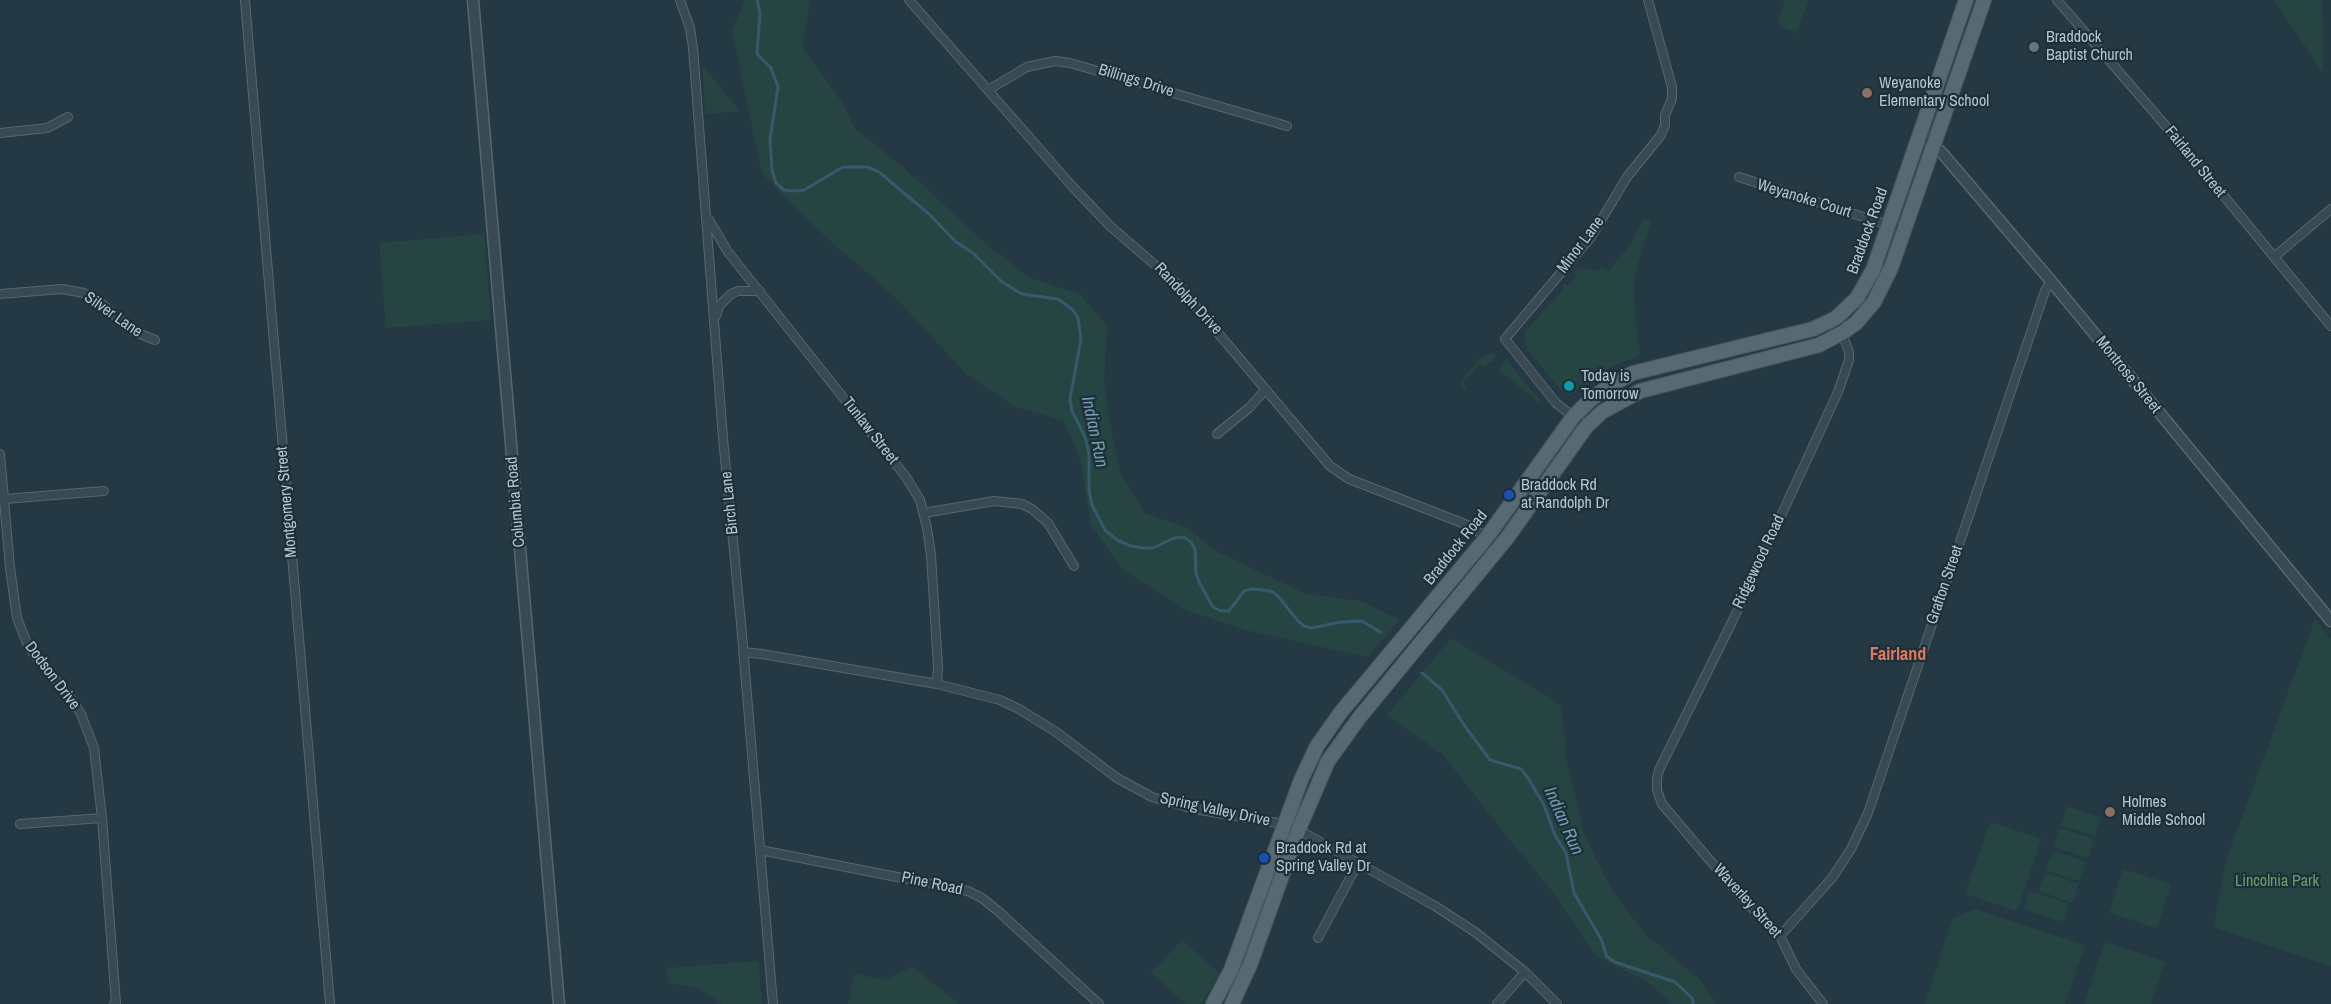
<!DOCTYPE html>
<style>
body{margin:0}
canvas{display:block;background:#243943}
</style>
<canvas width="2331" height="1004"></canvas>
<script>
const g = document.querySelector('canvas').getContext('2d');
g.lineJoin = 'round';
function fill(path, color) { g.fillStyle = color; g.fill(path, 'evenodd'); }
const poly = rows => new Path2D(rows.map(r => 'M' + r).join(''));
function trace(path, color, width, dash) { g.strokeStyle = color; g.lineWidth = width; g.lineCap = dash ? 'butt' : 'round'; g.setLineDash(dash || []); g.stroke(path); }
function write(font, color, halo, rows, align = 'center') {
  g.font = font + ' "Archivo Narrow",sans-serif'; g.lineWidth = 4.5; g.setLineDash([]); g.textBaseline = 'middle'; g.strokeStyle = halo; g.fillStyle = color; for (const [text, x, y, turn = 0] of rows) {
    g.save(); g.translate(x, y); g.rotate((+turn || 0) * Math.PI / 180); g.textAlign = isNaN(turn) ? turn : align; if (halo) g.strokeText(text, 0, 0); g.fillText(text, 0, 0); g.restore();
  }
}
fill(poly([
 [745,0,810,0,802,47,842,102,855,129,903,167,986,244,1030,278,1080,294,1107,326,1104,383,1112,436,1121,474,1145,514,1188,528,1216,551,1306,594,1361,601,1400,620,1367,657,1250,631,1185,610,1123,570,1091,525,1080,458,1064,421,1014,406,966,374,897,299,807,220,762,173,732,31],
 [1785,0,1808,0,1797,33,1780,26,1778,19],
 [2274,0,2322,0,2323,73,2307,49],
 [702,65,740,111,706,114],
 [1644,218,1651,222,1634,277,1634,303,1640,355,1612,367,1571,395,1563,393,1527,349,1524,340,1526,330,1561,293,1564,284,1568,286,1576,276,1573,273,1576,269,1583,268,1595,271,1603,267,1609,271,1632,242],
 [484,234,491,320,386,328,379,243],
 [1492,353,1494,355,1494,363,1490,362,1485,367,1479,364,1463,384,1467,387,1464,390,1460,386,1462,383,1461,381,1479,359],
 [1506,359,1541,402,1539,403,1499,370],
 [2315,619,2331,639,2331,966,2214,927,2226,861],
 [1451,638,1561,705,1567,763,1584,834,1610,887,1644,933,1700,980,1716,1004,1673,1004,1646,981,1596,956,1552,891,1508,838,1443,755,1387,715],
 [2067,806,2101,818,2095,836,2061,825],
 [1990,822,2041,839,2017,911,1965,894],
 [2060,828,2094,839,2088,858,2054,847],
 [2053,851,2086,862,2080,881,2046,870],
 [2123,869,2171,884,2157,928,2109,912],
 [2045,873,2079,884,2073,903,2039,891],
 [2029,891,2068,904,2063,922,2023,909],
 [1975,909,2085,945,2065,1004,1925,1004,1952,919],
 [1182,940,1220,974,1201,1004,1186,1004,1151,973],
 [2105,942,2165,962,2151,1004,2084,1004],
 [758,961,762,1004,722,1004,698,988,668,983,667,968],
 [912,966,959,1004,848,1004,854,974,886,980]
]), '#264441');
trace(poly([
 [757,0,760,13,757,54,771,68,778,87,770,140,772,170,776,183,784,190,793,191,804,190,843,167,867,167,879,172,929,214,956,242,973,253,1002,282,1022,294,1058,299,1073,310,1078,318,1081,339,1070,399,1072,411,1085,437,1089,453,1089,490,1092,505,1105,530,1117,540,1131,546,1144,548,1153,548,1174,538,1184,537,1191,542,1195,549,1196,574,1200,584,1213,607,1221,611,1229,611,1244,591,1252,589,1271,591,1277,595,1298,621,1304,626,1312,628,1341,622,1362,621,1380,632],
 [1422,673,1442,690,1464,725,1490,760,1521,769,1528,778,1544,805,1555,835,1566,853,1574,893,1601,939,1607,957,1615,962,1675,982,1692,998,1693,1004]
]), '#37596c', 3);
const minor = poly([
 [245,0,330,1004],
 [680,0,690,28,693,48,723,438,741,623,773,1004],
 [909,0,1071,185,1110,226,1176,283,1330,466,1349,479,1470,526,1500,547],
 [2057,0,2177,139,2331,326],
 [988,90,1027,67,1055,61,1070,63,1287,126],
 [0,133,47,128,68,117],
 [1739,177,1904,230],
 [709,220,728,252,906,477,920,500,927,528,931,555,938,666,937,684],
 [2274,257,2331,209],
 [0,294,62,289,84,293,101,303,133,331,155,340],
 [716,316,719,306,731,294,738,291,760,291],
 [1586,427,1556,403,1505,339,1591,237,1627,177,1661,135,1665,125,1665,115,1672,99,1672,87,1648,0],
 [1217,434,1249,408,1266,389],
 [0,454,10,568,17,618,29,648,70,697,81,714,94,748,102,818,116,1004,114,1004],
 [4,499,104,491],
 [924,513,994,501,1022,504,1032,509,1048,523,1074,566],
 [743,652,762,654,937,684,1000,700,1019,709,1056,732,1117,778,1152,797,1194,809,1284,824,1308,835,1435,906,1475,932,1525,972,1557,1004],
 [20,824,102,818],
 [760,850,968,891,982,898,998,911,1099,1004],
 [1780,936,1832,878,1851,849,1868,813,2045,291,2051,281],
 [1318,938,1358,863],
 [1497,1004,1525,972],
 [1823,1004,1796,969,1780,936,1741,897,1662,804,1657,790,1657,779,1659,770,1732,622,1838,392,1849,360,1849,352,1836,318]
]);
const tertiary = poly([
 [473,0,559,1004],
 [1921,132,1943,154,2051,281,2331,621]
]);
const primary = poly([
 [1213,1004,1231,970,1301,780,1317,746,1341,712,1487,537,1573,417,1590,400,1609,386,1633,373,1813,329,1836,318,1857,298,1873,270,1966,0],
 [1232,1004,1250,965,1298,831,1328,761,1359,718,1507,538,1586,427,1602,412,1640,391,1819,345,1842,333,1856,323,1874,302,1891,268,1984,0]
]);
trace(minor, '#576770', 10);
trace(tertiary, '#576770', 13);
trace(primary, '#45565f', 16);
trace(minor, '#394a53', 8);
trace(tertiary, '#394a53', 10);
trace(primary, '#576973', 14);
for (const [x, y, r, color] of [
 [2034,47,6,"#6b7280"],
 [1867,93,6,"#8d6e63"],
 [1569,386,6,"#0f9aa8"],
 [1509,495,6,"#1a4fb4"],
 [2110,812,6,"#8d6e63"],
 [1264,858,6,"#1a4fb4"]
]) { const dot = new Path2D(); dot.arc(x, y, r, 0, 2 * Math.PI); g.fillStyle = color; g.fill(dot); trace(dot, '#1d2f38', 2); }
write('16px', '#b6c4cd', '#1d2f38', [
 ["Braddock",2046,38],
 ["Baptist Church",2046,56],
 ["Weyanoke",1879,84],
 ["Elementary School",1879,102],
 ["Today is",1581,377],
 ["Tomorrow",1581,395],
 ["Braddock Rd",1521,486],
 ["at Randolph Dr",1521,504],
 ["Holmes",2122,803],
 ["Middle School",2122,821],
 ["Braddock Rd at",1276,849],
 ["Spring Valley Dr",1276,867]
], 'left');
write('16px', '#b6c4cd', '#1d2f38', [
 ["Billings Drive",1136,81,17],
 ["Fairland Street",2195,162,51],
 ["Weyanoke Court",1804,199,17],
 ["Braddock Road",1868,231,-70],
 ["Minor Lane",1581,245,-53],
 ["Randolph Drive",1188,299,47],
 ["Silver Lane",113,315,35],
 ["Montrose Street",2128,375,51],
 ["Tunlaw Street",870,431,52],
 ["Montgomery Street",287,502,-95],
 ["Columbia Road",516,502,-95],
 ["Birch Lane",730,503,-96],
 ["Braddock Road",1456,548,-51],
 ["Ridgewood Road",1759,562,-65],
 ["Grafton Street",1945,585,-71],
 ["Dodson Drive",52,676,53],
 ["Spring Valley Drive",1215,810,12],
 ["Pine Road",932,884,12],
 ["Waverley Street",1747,901,48]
]);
write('16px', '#6ba06b', '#1d2f38', [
 ["Lincolnia Park",2277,882]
]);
write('italic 18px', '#739db2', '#1d2f38', [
 ["Indian Run",1094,432,78],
 ["Indian Run",1563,821,66]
]);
write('bold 18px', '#de7960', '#1d2f38', [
 ["Fairland",1898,655]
]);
</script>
